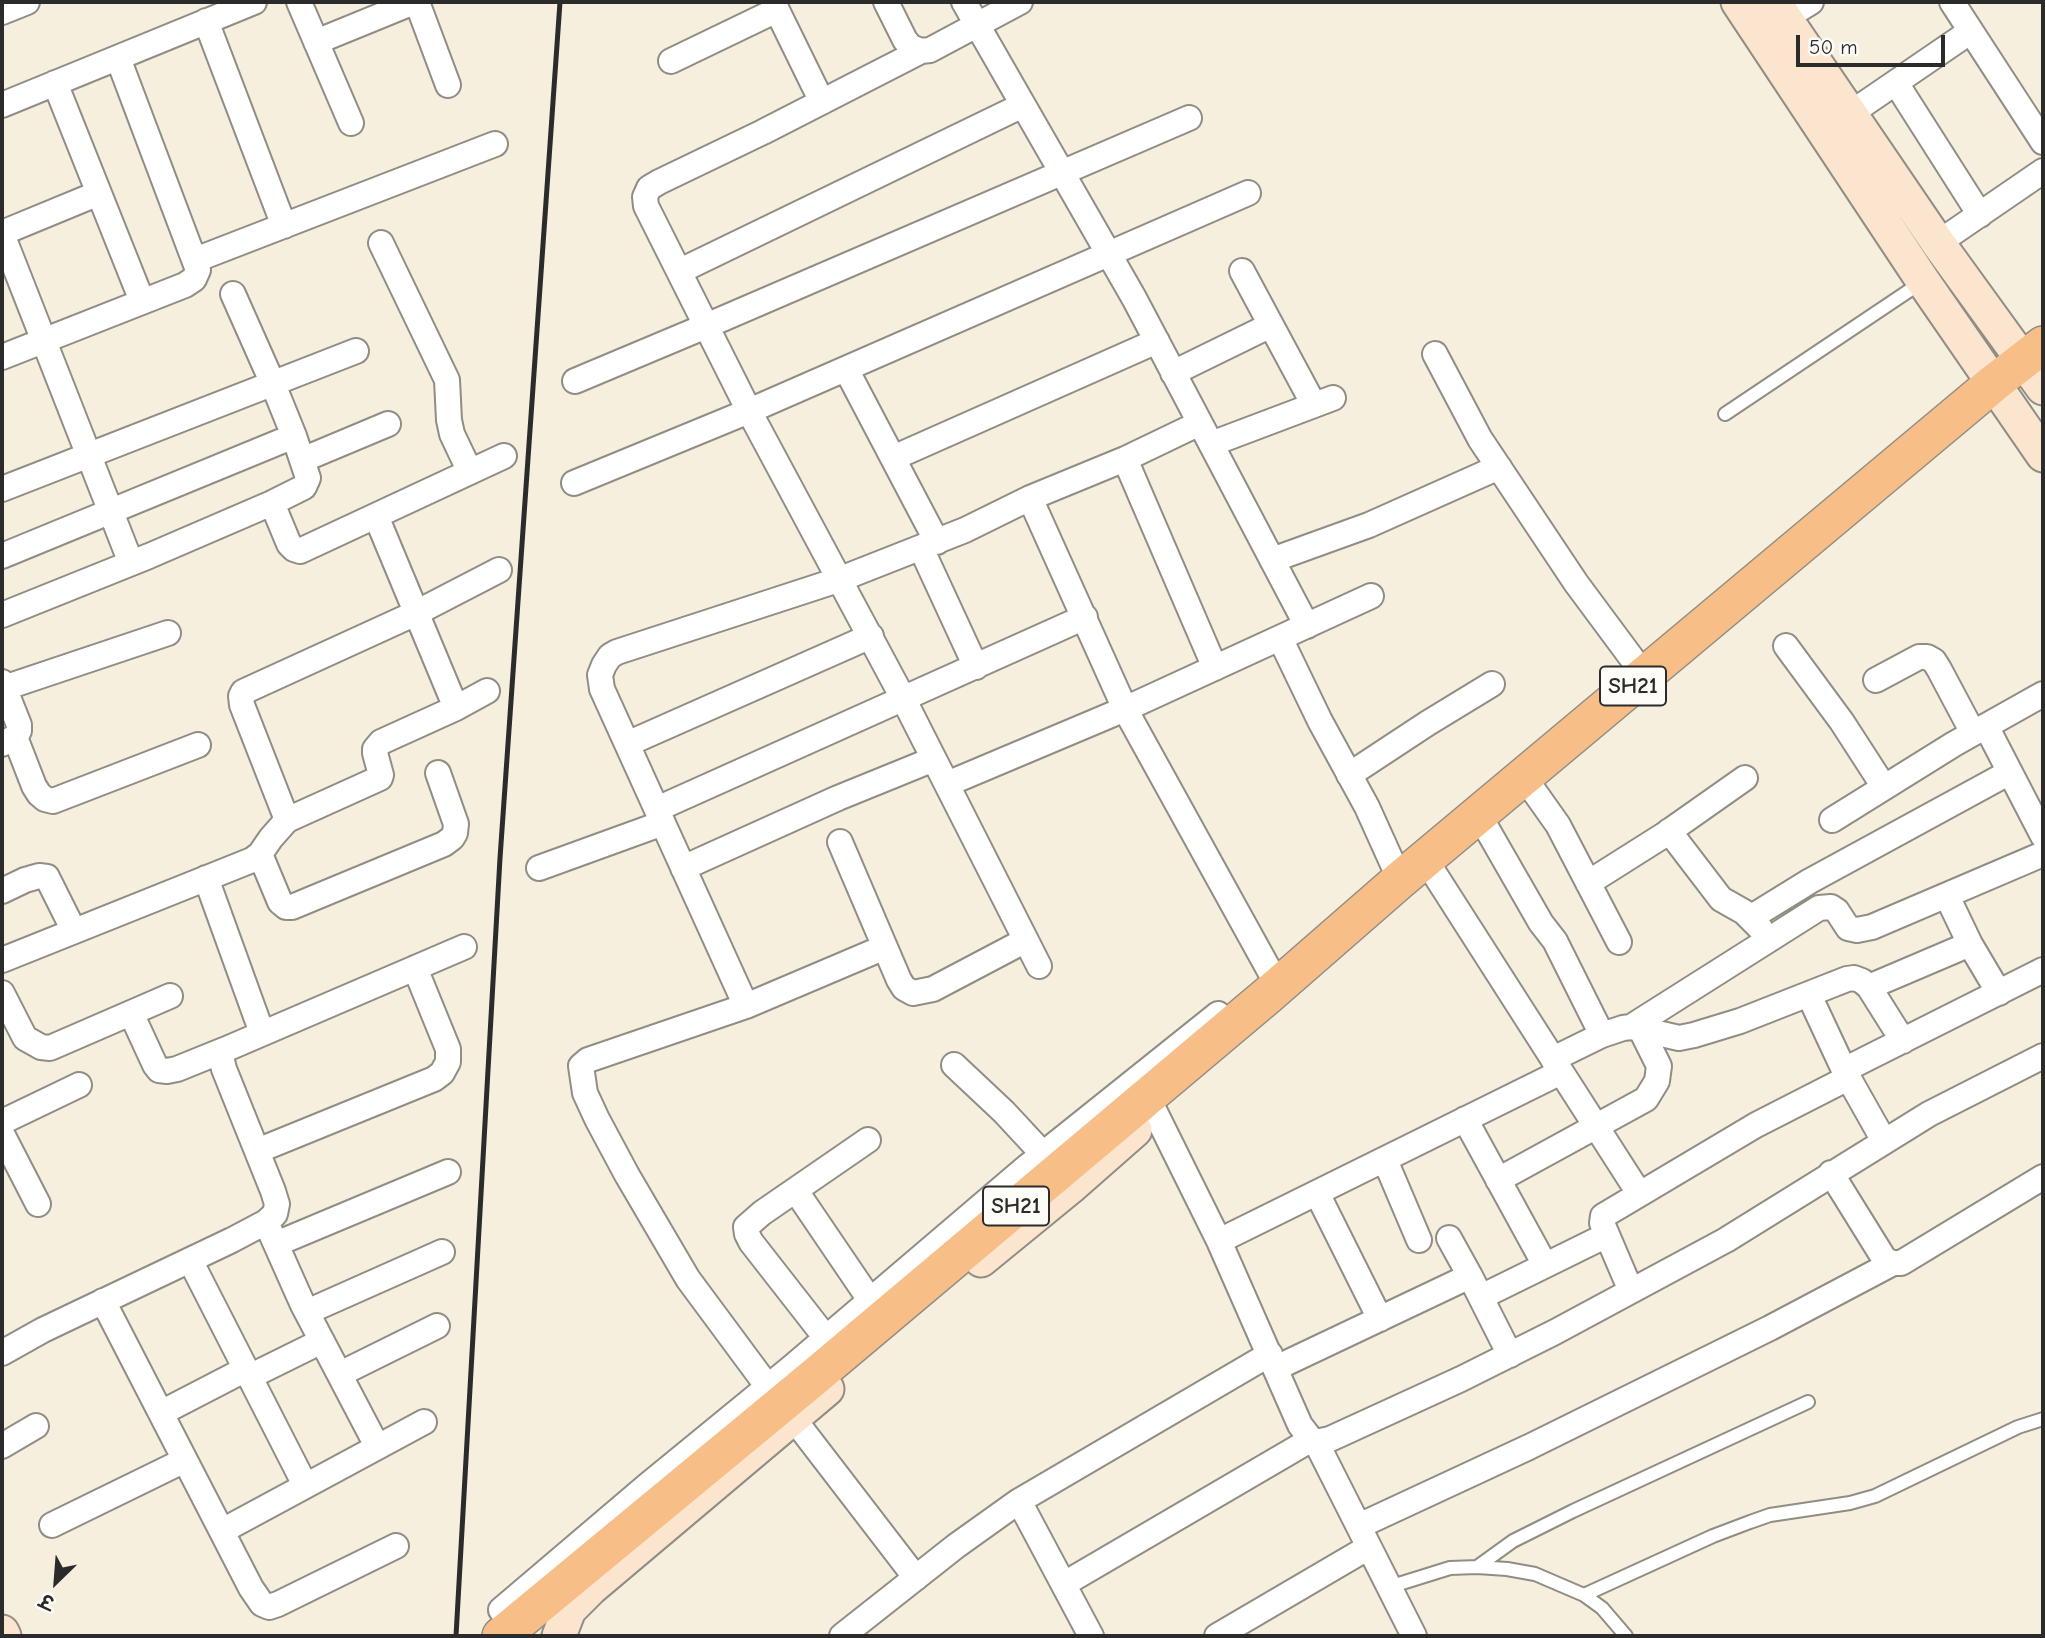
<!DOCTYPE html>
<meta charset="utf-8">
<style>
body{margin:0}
#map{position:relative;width:2045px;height:1638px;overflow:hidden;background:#f6efde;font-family:"Comic Neue","Playpen Sans Deva",sans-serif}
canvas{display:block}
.frame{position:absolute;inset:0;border:4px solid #2b2b2b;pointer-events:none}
.north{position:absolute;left:21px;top:1547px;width:70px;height:70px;-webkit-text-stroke:5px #fdfcf7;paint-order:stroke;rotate:205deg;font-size:19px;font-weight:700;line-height:28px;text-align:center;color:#2b2b2b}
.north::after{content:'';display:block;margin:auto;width:24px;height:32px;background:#2b2b2b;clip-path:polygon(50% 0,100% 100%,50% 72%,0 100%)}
.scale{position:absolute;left:1796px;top:35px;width:149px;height:32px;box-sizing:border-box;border:4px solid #2b2b2b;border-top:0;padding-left:9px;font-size:21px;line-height:24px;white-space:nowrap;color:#2b2b2b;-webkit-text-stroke:5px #fdfcf7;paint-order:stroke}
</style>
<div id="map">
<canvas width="2045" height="1638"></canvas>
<div class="frame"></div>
<div class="north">उ</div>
<div class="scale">50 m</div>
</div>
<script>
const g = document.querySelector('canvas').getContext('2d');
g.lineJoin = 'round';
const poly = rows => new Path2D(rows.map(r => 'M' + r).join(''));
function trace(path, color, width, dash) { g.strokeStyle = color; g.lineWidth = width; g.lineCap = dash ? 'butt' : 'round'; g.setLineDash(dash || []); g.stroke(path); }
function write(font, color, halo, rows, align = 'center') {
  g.font = font + ' "Comic Neue",sans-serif'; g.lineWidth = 6; g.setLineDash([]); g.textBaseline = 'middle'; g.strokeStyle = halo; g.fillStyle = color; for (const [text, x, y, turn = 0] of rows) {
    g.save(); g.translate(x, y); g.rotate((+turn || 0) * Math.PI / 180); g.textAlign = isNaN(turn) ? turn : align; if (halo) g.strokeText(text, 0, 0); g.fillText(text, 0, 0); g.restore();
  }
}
const lane = poly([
 [1725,414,1922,282],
 [1477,1567,1513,1541,1573,1511,1808,1402],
 [1389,1587,1450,1568,1477,1567,1507,1569,1535,1574,1584,1595,1602,1608,1626,1636],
 [1584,1595,1713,1536,1750,1522,1770,1515,1850,1503,1875,1496,2018,1427,2043,1419]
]);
const street = poly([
 [299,2,351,123],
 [417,2,448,85],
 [773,2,822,102],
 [886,2,905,40,911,47,921,51,930,50,1020,2],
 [964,2,1134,298,1200,423,1125,459,1030,498,1125,709,1278,986],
 [1952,2,2043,142],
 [2,12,27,2],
 [1785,18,1811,2],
 [206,21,284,226],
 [316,42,414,2],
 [921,51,763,132,659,182,649,188,645,197,646,206,749,411,904,700,1039,966],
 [671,61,777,10],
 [55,83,142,301],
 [1896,83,1980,215],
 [2,105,254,2],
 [1851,113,1971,31],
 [2,233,99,193],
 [2,234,131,563],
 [381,243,447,380,449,420,452,434,470,472],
 [1938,243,2043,171],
 [195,260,495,144],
 [680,271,1023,105],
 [1242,271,1314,405],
 [1435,354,1480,439,1576,583,1645,676],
 [2,357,185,285,194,279,198,270,118,58],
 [846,369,937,542],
 [1173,373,1271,325],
 [575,381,706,326,1189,118],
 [1200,423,1307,626],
 [1211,444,1333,398],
 [893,458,1157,341],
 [1125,459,1215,668],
 [302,460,388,424],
 [574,483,749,411,1248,193],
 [2,489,356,351],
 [272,503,289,544,294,549,300,551,504,456],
 [376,516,456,708],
 [921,548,976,667],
 [2,556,294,436],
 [1272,560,1369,525,1499,467],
 [2,615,149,556,272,503,304,487,308,478,294,436,273,384,233,294],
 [1280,638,1320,721,1367,807,1400,880],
 [1786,646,1842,722,1884,787],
 [1876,680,1919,657,1927,657,1934,661,1939,669,1973,733],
 [2,682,19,725,19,731,15,737,2,744],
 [4,688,168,633],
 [1986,726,2043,836],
 [15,737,34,786,39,794,45,799,53,801,198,745],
 [627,744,871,636],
 [1349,775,1428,723,1492,684],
 [1524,777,1558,825,1619,942],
 [947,784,1125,709,1371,596],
 [657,809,1085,617],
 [1479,815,1541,923,1555,941,1602,1035],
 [287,820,242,705,241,696,243,692,416,613,499,570],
 [1832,820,1954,744,2043,694],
 [1669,831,1721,899,1744,912,1760,928],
 [840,842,899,980,904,988,913,993,933,989,1026,940],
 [260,854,280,902,286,907,292,907,444,844,452,838,455,833,456,824,438,773],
 [1425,859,1553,1059,1602,1035,1623,1028,1631,1027,1679,1038,1694,1035,1740,1021,1847,979,1854,978,1862,981,1869,987,1903,1041],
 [539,868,663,823],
 [683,868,838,798,934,759],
 [206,878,262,1033],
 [1588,883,1664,835,1745,778],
 [2,891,25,880,39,876,47,877,74,931],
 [1947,896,1970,944,1999,993],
 [1750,918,1810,881,2010,772],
 [2,960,252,860,260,854,271,838,287,820,380,778,381,775,375,753,375,749,381,742,456,708,487,691],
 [1869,987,1970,944],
 [2,993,25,1038,41,1047,50,1048,170,996],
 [1809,995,1844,1070,1884,1141],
 [746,1006,602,689,600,675,604,665,610,656,617,652,838,580,965,530,1030,498],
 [131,1013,155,1065,159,1070,167,1071,177,1069,224,1050],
 [1631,1027,1819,908,1831,907,1837,911,1848,928,1857,930,1872,927,2043,854],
 [954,1065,1004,1112,1043,1154],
 [1558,1067,1635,1187,1636,1195],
 [1844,1070,2043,970],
 [1155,1112,1219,1241,1300,1425,1310,1438,1316,1442,1330,1439,1461,1379,1555,1332,1726,1240,1929,1114,2043,1056],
 [1465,1119,1545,1265],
 [2,1122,79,1085],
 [2,1134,38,1204],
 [257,1151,434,1079,442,1073,448,1062,448,1049,415,968],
 [1385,1160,1419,1240],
 [1831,1173,1885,1260,1893,1263,1901,1263,1911,1257,2043,1177],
 [1498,1180,1646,1099,1657,1081,1659,1066,1641,1030],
 [796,1191,870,1300],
 [1317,1193,1380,1319],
 [266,1222,303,1305,377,1446],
 [1449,1238,1470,1276,1510,1355],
 [1219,1241,1553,1076,1558,1070,1553,1059],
 [276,1244,448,1172],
 [190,1260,305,1485],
 [1631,1291,1602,1223,1603,1216,1756,1125,1848,1078],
 [1481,1297,1607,1235],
 [103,1301,251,1588,262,1604,269,1607,278,1604,396,1546],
 [307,1312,442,1252],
 [826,1338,751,1242,747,1234,746,1227,762,1213,868,1140],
 [2,1353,43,1330,232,1240,266,1222,275,1214,277,1204,273,1191,224,1069,221,1057,224,1050,464,947],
 [1276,1368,1470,1276],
 [340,1374,437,1326],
 [249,1377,322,1341],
 [768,1387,688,1279,627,1175,597,1119,585,1093,581,1066,588,1060,746,1006,885,947],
 [161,1413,246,1369],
 [793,1418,916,1578],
 [1316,1442,1414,1636],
 [2,1446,36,1426],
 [1019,1501,1091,1636],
 [52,1525,185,1460],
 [1359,1526,1529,1447,1770,1328,1893,1263],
 [222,1531,424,1422],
 [1064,1584,1312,1439],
 [501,1610,648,1485,792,1367,1028,1166,1218,1014],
 [842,1636,956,1546,1019,1501,1270,1354],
 [1217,1636,1369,1547]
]);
const secondary = poly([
 [1738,2,1923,281,2043,455],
 [1774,2,1938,243,2043,388],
 [981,1260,1069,1188,1135,1130],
 [2,1632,4,1636],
 [559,1636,569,1610,591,1588,827,1389]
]);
const primary = poly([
 [501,1636,813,1378,1267,996,1400,880,1994,383,2043,345]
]);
trace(lane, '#908d84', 16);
trace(street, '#908d84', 28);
trace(secondary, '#908d84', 37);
trace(primary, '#908d84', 40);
trace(lane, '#fff', 12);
trace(street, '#fff', 24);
trace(secondary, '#fce5cf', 33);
trace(primary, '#f7be88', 37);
trace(poly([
 [456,1636,500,858,560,2]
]), '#2b2b2b', 5);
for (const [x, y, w] of [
 [1633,686,66],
 [1016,1206,66]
]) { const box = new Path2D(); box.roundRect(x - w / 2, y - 19.5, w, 39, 5); g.fillStyle = '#fdfcf7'; g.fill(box); trace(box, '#2b2b2b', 2); }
write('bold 23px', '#2b2b2b', null, [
 ["SH21",1633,686],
 ["SH21",1016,1206]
]);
</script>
